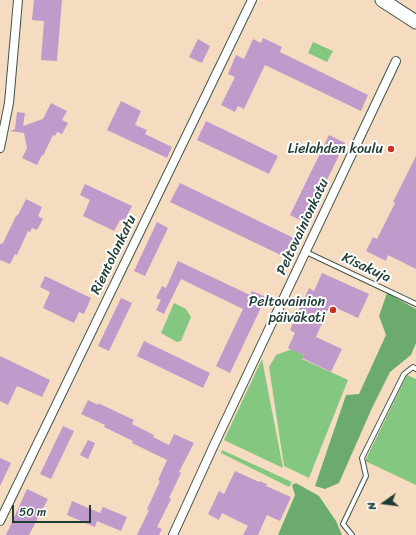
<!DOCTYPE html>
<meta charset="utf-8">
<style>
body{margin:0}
#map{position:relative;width:416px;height:535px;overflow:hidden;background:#f5dcc1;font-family:Sriracha,sans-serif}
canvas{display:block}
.north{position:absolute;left:364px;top:483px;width:40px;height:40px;-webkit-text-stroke:3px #fff;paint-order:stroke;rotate:256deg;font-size:11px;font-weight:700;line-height:16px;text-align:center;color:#1f3d34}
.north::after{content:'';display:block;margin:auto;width:14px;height:18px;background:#1f3d34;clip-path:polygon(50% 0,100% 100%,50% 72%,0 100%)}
.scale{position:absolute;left:12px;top:505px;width:79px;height:18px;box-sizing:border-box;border:2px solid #1f3d34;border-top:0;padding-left:5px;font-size:12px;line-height:14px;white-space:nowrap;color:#1f3d34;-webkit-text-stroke:3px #fff;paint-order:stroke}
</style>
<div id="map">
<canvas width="416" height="535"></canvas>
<div class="north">N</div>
<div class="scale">50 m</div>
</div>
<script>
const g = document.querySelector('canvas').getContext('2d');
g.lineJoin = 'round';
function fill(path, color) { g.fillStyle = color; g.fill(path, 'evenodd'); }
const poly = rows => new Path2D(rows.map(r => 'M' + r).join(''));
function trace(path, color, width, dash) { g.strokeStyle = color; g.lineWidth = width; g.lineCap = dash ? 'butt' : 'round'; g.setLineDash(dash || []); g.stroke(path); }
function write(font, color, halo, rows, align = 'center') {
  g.font = font + ' Sriracha,sans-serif'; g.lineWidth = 4; g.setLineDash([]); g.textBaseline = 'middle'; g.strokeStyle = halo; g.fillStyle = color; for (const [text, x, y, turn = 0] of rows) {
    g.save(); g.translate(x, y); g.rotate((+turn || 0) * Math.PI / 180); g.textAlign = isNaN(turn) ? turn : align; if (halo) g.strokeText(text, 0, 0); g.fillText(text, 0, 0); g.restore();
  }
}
fill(poly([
 [313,42,333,51,327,62,308,53],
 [174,303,186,309,191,317,181,341,177,342,161,333],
 [292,349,304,355,302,359,348,380,309,478,284,466,269,367,276,355],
 [262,359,283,468,224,440],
 [407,375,416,379,416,485,365,461],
 [222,450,292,482,289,487,221,453]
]), '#84c780');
fill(poly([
 [387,293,416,309,416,343,411,355,390,372,372,408,339,483,325,489,315,486,346,395,359,394,386,335,379,316],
 [296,483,319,496,336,521,342,535,278,535,295,495,292,485]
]), '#6bac6e');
fill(poly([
 [34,0,62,0,57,61,41,60,44,21,32,20],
 [263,38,282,47,280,52,368,95,361,111,265,65,244,109,238,106,235,112,221,105,235,77,228,74,236,55,244,59,253,39,261,43],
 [198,39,210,46,202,63,189,57],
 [121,101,141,111,135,125,147,130,145,134,172,147,167,158,107,130],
 [51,103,67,111,62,120,68,123,62,134,57,132,55,136,53,135,43,156,42,155,37,165,22,158,27,148,24,133,10,131,15,129,17,112,25,113,23,126,43,119],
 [206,121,278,156,269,174,197,140],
 [329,135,345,143,306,223,290,215],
 [416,156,416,269,388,255,386,261,366,251,373,237,377,239,395,203,393,202],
 [180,183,300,241,291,260,170,202],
 [85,184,132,206,124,222,120,220,114,231,83,216,90,200,80,195],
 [26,199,42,207,38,216,43,219,37,230,32,228,30,232,28,231,17,255,15,254,10,264,0,260,0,244,3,243,16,216,18,215],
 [157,222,168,228,145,276,134,271],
 [178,261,250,295,252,291,266,297,230,373,216,366,243,309,181,279,164,314,156,310,161,300,156,298,162,286,166,288],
 [322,273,369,294,358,318,330,305,316,337,342,349,331,372,302,358,304,355,288,348,295,333,290,330,309,288,314,291],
 [45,276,91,298,84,314,79,312,74,323,43,308,50,292,40,287],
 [121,298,132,303,109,351,98,346],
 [144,341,210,373,203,388,137,356],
 [0,356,50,380,42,397,17,386,8,405,0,401],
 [88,400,98,405,98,403,134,420,132,424,154,435,153,437,169,445,174,434,194,443,179,472,181,473,169,498,171,499,157,527,162,529,159,535,137,535,149,510,147,509,160,481,158,480,167,460,132,443,133,441,104,427,105,425,81,414],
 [63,426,74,431,51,479,40,474],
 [88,440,95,443,88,459,80,455],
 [0,458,11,463,0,486],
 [235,471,259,482,259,481,267,484,266,486,291,497,280,521,267,515,258,535,243,535,248,526,222,513,219,520,208,514,219,491,224,494],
 [27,489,48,499,29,535,6,535],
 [72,501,100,513,103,507,127,517,121,531,97,521,95,527,67,515]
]), '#c09aca');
const lane = poly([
 [306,252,416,304],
 [352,535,343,524,366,476,362,458,404,374,413,367,416,369]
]);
const street = poly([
 [0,148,9,103,18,0],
 [0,521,252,0],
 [173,535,214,445,396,61]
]);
const primary = poly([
 [382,0,416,22]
]);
trace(lane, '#3f5549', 6);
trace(street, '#3f5549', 10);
trace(primary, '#3f5549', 15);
trace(lane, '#fff', 4);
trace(street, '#fff', 8);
trace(primary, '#fff', 13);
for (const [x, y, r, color] of [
 [391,149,4,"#c8321e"],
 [333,310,4,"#c8321e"]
]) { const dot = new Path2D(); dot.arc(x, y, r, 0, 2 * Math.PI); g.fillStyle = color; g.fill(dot); trace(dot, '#fff', 1.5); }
write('14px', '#1f3d34', '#fff', [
 ["Lielahden koulu",383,149],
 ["Peltovainion",325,302],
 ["päiväkoti",325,318]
], 'right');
write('14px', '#1f3d34', '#fff', [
 ["Peltovainionkatu",303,227,-65],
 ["Rientolankatu",114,255,-64],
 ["Kisakuja",366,268,25]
]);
</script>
